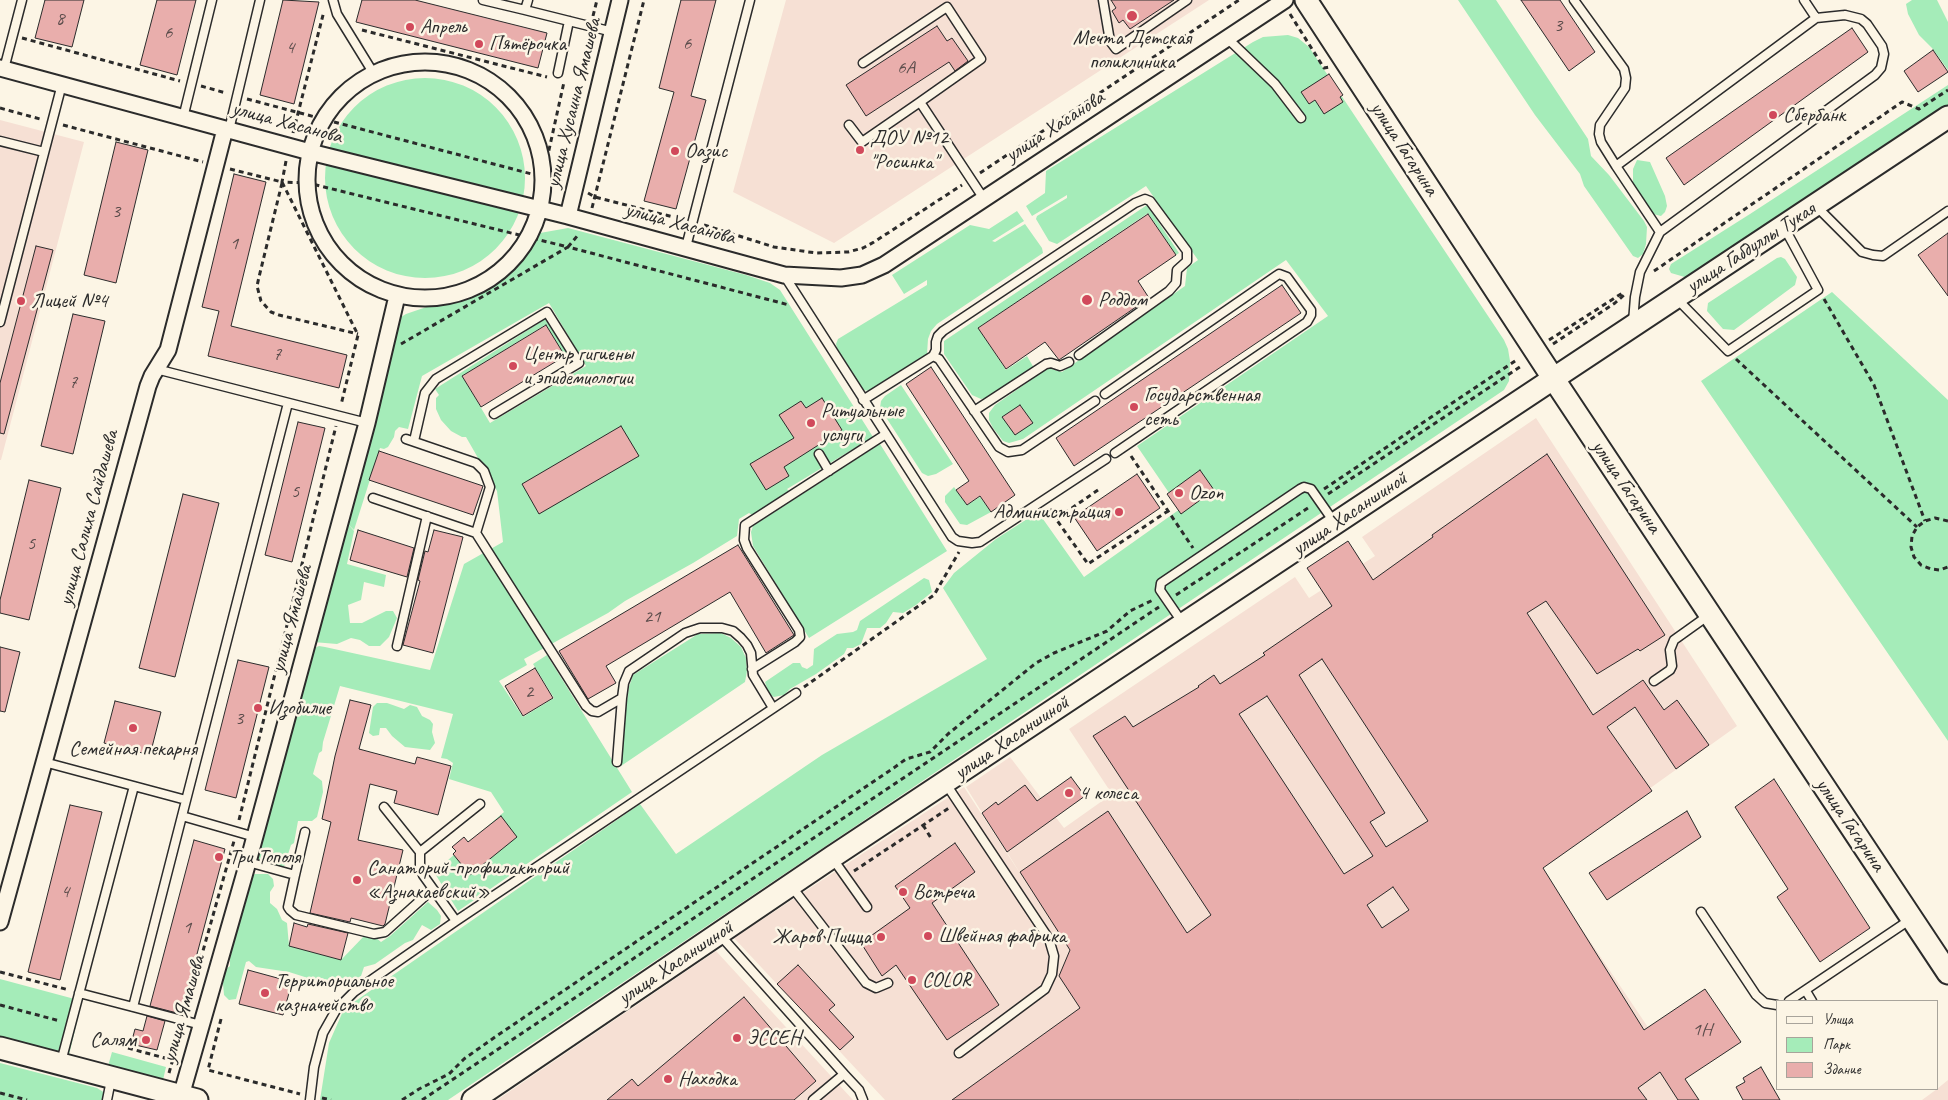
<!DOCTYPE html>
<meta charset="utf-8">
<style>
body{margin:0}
#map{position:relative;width:1948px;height:1100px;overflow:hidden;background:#fcf5e5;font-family:Caveat,sans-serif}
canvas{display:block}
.legend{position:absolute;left:1776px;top:1000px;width:162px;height:90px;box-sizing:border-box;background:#fcf5e5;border:1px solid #a8a49b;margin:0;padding:6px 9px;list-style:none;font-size:15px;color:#2b2b2b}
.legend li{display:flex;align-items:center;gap:10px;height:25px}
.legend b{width:25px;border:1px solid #a8a49b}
</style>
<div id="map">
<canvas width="1948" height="1100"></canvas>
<ul class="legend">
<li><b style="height:6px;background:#fcf5e5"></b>Улица</li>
<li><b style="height:14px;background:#a5ecb9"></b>Парк</li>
<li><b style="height:14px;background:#e9aeac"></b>Здание</li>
</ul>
</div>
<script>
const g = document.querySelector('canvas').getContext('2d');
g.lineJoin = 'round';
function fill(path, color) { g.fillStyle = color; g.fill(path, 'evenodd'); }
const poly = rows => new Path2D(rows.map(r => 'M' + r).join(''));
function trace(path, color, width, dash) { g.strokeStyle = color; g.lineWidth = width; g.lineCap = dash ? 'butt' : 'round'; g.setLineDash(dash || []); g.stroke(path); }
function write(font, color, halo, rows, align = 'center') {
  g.font = font + ' Caveat,sans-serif'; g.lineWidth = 5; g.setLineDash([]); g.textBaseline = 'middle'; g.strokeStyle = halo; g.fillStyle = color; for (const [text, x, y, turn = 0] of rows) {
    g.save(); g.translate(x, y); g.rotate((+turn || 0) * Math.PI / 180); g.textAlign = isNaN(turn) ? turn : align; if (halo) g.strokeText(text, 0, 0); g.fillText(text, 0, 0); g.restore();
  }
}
fill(poly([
 [786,0,1209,0,834,243,733,192],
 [0,120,84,142,1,460,0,460],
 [1536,418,1737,726,1540,867,1697,1100,885,1100,734,938,964,787,1025,881,966,787,1010,757,1064,828,1112,794,1069,729,1295,577,1309,598,1375,556,1362,537],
 [716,951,853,1100,497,1100],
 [1948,1080,1948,1100,1922,1100,1937,1089]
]), '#f6e0d4');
fill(poly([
 [1458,0,1496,0,1588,139,1591,156,1609,175,1644,221,1647,227,1646,244,1643,254,1638,258,1633,256,1584,186,1580,174,1535,115],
 [1912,0,1937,0,1948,22,1948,70,1932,48,1919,35,1908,14,1906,4],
 [1288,35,1298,38,1309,47,1504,340,1508,349,1510,361,1509,381,1504,390,448,1100,320,1100,329,1043,344,1009,640,804,676,854,822,755,987,659,943,588,954,573,996,539,1038,512,1084,577,1180,509,1137,446,1328,316,1286,260,1023,439,1009,443,1003,441,993,428,989,420,989,413,995,405,1048,368,1062,372,1185,286,1187,268,1198,260,1146,186,1057,244,1049,241,1036,219,1037,216,1067,198,1067,195,1032,216,1026,206,1045,193,1046,171,1253,42,1263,37],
 '325 178a100 100 0 1 1 200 0a100 100 0 1 1-200 0Z',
 [1948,85,1948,106,1846,178,1695,280,1671,273,1669,269,1671,264,1750,214],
 [1637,160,1650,162,1665,196,1667,206,1665,212,1661,216,1649,213,1633,185,1633,169],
 [1147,205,1179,253,1176,255,1148,213,978,328,1006,370,1027,356,1034,368,990,397,981,399,972,395,944,354,944,341],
 [1017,211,1024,221,992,241,995,242,1025,224,1042,248,1043,253,937,324,931,331,928,339,927,354,870,391,863,390,837,348,836,344,838,339,927,285,927,280,904,294,892,275,970,225,989,229],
 [568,228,746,275,770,283,780,290,873,437,787,489,790,492,772,505,754,516,749,513,739,519,737,536,693,563,625,601,608,613,524,659,527,665,499,681,523,717,554,698,533,664,547,655,632,792,458,911,434,872,504,812,491,792,449,779,453,763,447,759,441,758,453,714,340,686,323,742,322,751,319,753,313,774,322,781,323,792,317,817,312,821,298,821,294,843,291,845,283,870,262,864,256,855,288,736,293,727,292,722,312,649,319,646,325,647,430,670,464,564,503,542,497,491,466,437,462,437,451,431,441,420,436,409,436,398,439,395,435,389,547,318,571,360,568,363,545,325,462,376,490,423,586,366,549,303,422,376,408,429,399,427,395,431,394,437,388,447,384,449,380,448,354,530,347,523,354,531,347,564,386,575,384,587,364,582,361,600,348,605,350,623,362,623,386,611,393,611,397,618,389,637,380,646,369,646,360,640,351,638,337,644,313,642,398,319,406,314,473,291,508,270,540,233],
 [1781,257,1785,259,1797,277,1795,285,1734,330,1723,329,1707,311,1708,303,1777,258],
 [1832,292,1948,400,1948,741,1701,381],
 [901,385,953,464,936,474,928,476,922,473,880,408,881,401,885,396],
 [880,444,947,551,809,638,753,546,751,532,753,526],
 [954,487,967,505,980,497,991,512,967,525,960,524,945,502,945,496],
 [924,578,929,580,932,592,916,605,903,613,893,612,886,623,880,628,867,628,861,644,853,648,847,648,844,654,816,674,790,689,784,695,774,697,769,694,765,682,793,663,800,663,802,667,807,669,813,665,814,649,837,634,853,632,857,630,860,621],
 [721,633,731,638,741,647,746,658,747,671,745,682,621,766,624,722,629,687,633,675,698,634],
 [377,703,387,703,404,709,410,705,417,707,422,716,430,720,433,724,432,732,435,743,430,750,405,747,392,736,386,728,380,728,379,735,373,736,369,733,373,707],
 [255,874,268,874,273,879,274,886,270,892,270,903,277,909,282,920,287,923,289,946,341,960,366,934,374,936,381,942,390,936,428,902,437,910,441,916,440,924,431,930,422,925,413,940,405,943,375,964,364,967,361,976,356,979,349,980,342,987,330,985,289,972,256,967,249,961,246,962,236,999,229,1000,224,995,223,983,226,969,230,966,230,949,234,933,238,930,238,922,242,908,246,904,245,896,250,882,250,877],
 [0,979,82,1001,69,1055,0,1037],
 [112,1052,166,1067,163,1080,108,1066],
 [0,1063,97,1088,105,1093,109,1100,0,1100]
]), '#a5ecb9');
const building = poly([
 [45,0,84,0,72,47,35,38,45,0],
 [157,0,196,0,177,75,140,65,157,0],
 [283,0,319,2,294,104,260,95,283,0],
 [362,0,415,0,547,33,538,68,356,22,362,0],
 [681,0,716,0,691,96,706,100,676,209,644,201,674,92,659,88,681,0],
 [1111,0,1174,0,1130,29,1123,20,1119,23,1112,11,1116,8,1111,0],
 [1521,0,1560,0,1595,52,1569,71,1521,0],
 [937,26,947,41,952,38,968,61,955,71,949,62,866,116,846,85,937,26],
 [1852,28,1868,52,1684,185,1666,158,1852,28],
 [1933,50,1948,72,1918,92,1904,71,1933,50],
 [1329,74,1343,95,1340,97,1343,102,1324,114,1315,100,1309,104,1301,92,1329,74],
 [116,142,148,150,116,283,84,275,116,142],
 [234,174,266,182,231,326,347,355,339,388,208,356,219,311,202,307,234,174],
 [1148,214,1176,255,1138,281,1149,298,1059,360,1045,342,1006,369,978,328,1148,214],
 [1948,233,1948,296,1918,255,1948,233],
 [36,246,53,250,4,434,0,433,0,383,36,246],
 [1282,285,1301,313,1074,466,1056,438,1282,285],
 [73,314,105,321,73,454,41,446,73,314],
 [546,325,565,356,481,407,462,376,546,325],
 [931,367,1015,495,991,512,980,496,967,505,956,490,969,481,906,384,931,367],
 [822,398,842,430,784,467,789,476,766,490,750,464,794,438,779,415,801,401,806,408,822,398],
 [1020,405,1033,423,1015,435,1002,417,1020,405],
 [298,422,325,428,292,562,265,555,298,422],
 [621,426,639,456,539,514,522,484,621,426],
 [379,451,483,486,473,515,369,480,379,451],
 [1547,454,1665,635,1640,651,1638,649,1597,674,1546,601,1527,613,1593,715,1643,680,1664,710,1677,700,1709,745,1676,769,1635,707,1607,727,1652,791,1543,868,1644,1030,1705,989,1741,1042,1685,1079,1699,1100,1678,1100,1660,1072,1638,1088,1647,1100,952,1100,1080,1008,1059,976,1070,950,1020,872,1108,811,1187,933,1211,915,1093,736,1125,716,1133,727,1199,687,1198,686,1214,675,1220,684,1265,655,1263,653,1332,606,1307,568,1348,541,1373,580,1433,537,1432,535,1547,454],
 [1322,659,1428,821,1386,847,1370,822,1385,813,1299,675,1322,659],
 [1267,696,1373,856,1344,874,1239,714,1267,696],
 [1393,887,1409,910,1382,928,1367,905,1393,887],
 [1200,470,1214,490,1181,514,1167,494,1200,470],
 [1137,474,1160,508,1097,551,1074,517,1137,474],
 [29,480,61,488,29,620,0,613,0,600,29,480],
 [183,494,219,503,175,677,139,668,183,494],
 [358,530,414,548,407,577,350,560,358,530],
 [434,530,463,537,433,653,403,645,420,581,418,580,425,551,428,552,434,530],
 [738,545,794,635,766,653,730,592,606,666,616,683,588,699,559,651,738,545],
 [0,647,20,652,5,712,0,711,0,647],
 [238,660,269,667,236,798,205,790,238,660],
 [535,668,553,698,523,716,505,686,535,668],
 [350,700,371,705,359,749,415,764,417,757,451,766,438,815,394,803,397,791,370,784,358,840,403,850,385,924,383,926,351,918,350,922,310,913,331,822,322,819,335,756,350,700],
 [115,701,161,712,150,755,104,743,115,701],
 [1071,777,1085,796,1007,852,982,813,996,802,998,805,1025,785,1037,801,1071,777],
 [1774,779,1870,928,1820,962,1777,897,1788,889,1735,807,1774,779],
 [70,805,102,812,60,980,28,972,70,805],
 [1687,811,1701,837,1607,900,1589,873,1687,811],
 [501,816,517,837,470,875,453,854,456,851,452,847,464,837,468,842,501,816],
 [194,840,225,849,181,1014,150,1006,194,840],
 [955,843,975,872,932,903,999,1005,947,1040,896,965,882,976,861,943,910,908,895,886,955,843],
 [294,923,307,927,308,924,348,933,341,960,289,946,294,923],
 [798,965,835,1005,829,1010,854,1037,840,1050,777,984,798,965],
 [248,970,292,982,283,1015,239,1004,248,970],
 [744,997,816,1081,794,1100,607,1100,632,1079,638,1086,744,997],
 [147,1016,165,1021,157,1050,131,1044,135,1029,143,1031,147,1016],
 [1761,1067,1780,1100,1743,1100,1736,1087,1745,1082,1743,1078,1761,1067]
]);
fill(building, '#e9aeac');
trace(building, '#2b2b2b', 1);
const lane = poly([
 [333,0,337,14,374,74],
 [483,0,525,10,528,0],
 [1103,0,1110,41,1116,49,1187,0],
 [1574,0,1624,69,1626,78,1625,88,1600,125,1599,134,1601,142,1616,166],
 [1804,0,1816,18],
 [525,10,613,32],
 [1845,15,1861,19,1867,24,1882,46,1884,54,1881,68,1875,75,1660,232,1616,166,1816,18,1845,15],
 [1227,38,1275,84,1301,118],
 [863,63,947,7,981,59,920,102,984,199],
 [4,69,22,0],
 [558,73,569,21],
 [183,118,212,0],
 [849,125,862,142,920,102],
 [229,130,260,0],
 [0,141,44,152],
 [1816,206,1862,252,1873,255,1883,256,1948,211],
 [686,247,750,0],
 [784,275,952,537,958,541,972,543,980,542,1106,459],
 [1677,299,1728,351,1818,290,1784,227],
 [0,322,62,84],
 [1633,322,1635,297,1640,272,1660,232],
 [1079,355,1169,291,1176,283,1177,270,1187,261,1187,251,1150,201,1145,199,1135,203,943,331,938,336,936,342,936,350,933,356,939,359,999,447,1008,452,1022,450,1095,401],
 [156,369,367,423],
 [1105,394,1276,276,1279,274,1287,277,1311,310,1311,315,1307,322,1115,453],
 [863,400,933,356],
 [974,411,1046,364,1051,363,1060,366,1069,362],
 [406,439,476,463,484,471,490,487,476,533],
 [414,441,425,393,436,379,547,312,579,363,494,414],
 [819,454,829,471],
 [373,498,476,533,586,706,592,711,598,712,622,698,624,683,629,671,685,633,700,628,722,628,733,631,741,638,747,645,751,653,753,675,773,708],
 [1182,622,1160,590,1161,583,1300,489,1304,487,1311,489,1334,522],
 [397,646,427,516],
 [752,669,795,642,800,637,799,630,747,548,744,540,745,525,886,434],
 [1654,681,1670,670,1672,666,1670,650,1674,640,1709,615],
 [44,762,186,800],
 [617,762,622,698],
 [946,784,1049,939,1054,956,1052,974,1045,989,959,1053],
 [384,807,420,852,480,804],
 [255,837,182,816,288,403],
 [420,852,420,866,423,875,456,921],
 [833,859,867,907],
 [248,862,295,875,288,907,290,910,296,915,374,934,385,932,433,889],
 [295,875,305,832],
 [792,887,866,983,876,988,888,983],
 [1701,912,1756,995,1765,1003,1777,1005],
 [720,935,844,1074,813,1100],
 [1806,991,1812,1001],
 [79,993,133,1007,182,816],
 [1789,1001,1911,919],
 [133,1007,201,1025],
 [61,1062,134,786],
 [844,1074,859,1090,863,1100],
 [107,1100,111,1080],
 [310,1100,314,1067,323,1033,336,1010,354,992,456,921,796,693]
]);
const street = poly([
 '307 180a118 118 0 1 1 236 0a118 118 0 1 1-236 0Z',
 [0,68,310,152,568,216,784,275,841,278,862,275,884,265,1285,0],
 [568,216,620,0],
 [0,922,148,386,152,376,168,350,225,129],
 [181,1096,248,862,367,423,397,296]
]);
const secondary = poly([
 [1306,0,1553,378,1948,973],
 [0,1048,197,1100],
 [473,1100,832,857,1948,117]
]);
trace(lane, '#2b2b2b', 11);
trace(street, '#2b2b2b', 19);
trace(secondary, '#2b2b2b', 25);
trace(poly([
 [1290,14,1324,68,1329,67],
 [593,16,597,0],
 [362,30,547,77],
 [22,38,180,81],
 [201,86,226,93],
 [247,99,562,182],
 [0,108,40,119],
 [63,125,203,162],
 [293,133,324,11],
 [286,161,282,182,308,183,568,247,578,235],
 [230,169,282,182,358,335,341,405],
 [980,173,1239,0],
 [543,177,564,82],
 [282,183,259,277,257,286,261,301,271,312,279,315,358,334],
 [588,193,595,197,681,219],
 [592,208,644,0],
 [704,225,774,247,816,253,848,252,863,248,874,242,962,185],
 [1654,271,1902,102,1919,109,1948,90],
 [1824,299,1874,385,1925,521],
 [1549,340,1624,292],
 [401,344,568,247,789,305],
 [1553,344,1615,303,1624,295],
 [1736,359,1917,527],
 [1131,456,1193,548],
 [1324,489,1518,359],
 [1098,490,1056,519,1088,564,1168,511],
 [1328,494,1523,365],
 [1050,509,1056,519],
 [1948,521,1935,518,1925,521,1917,527,1912,536,1911,547,1914,557,1921,565,1931,569,1940,570,1948,567],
 [1176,595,1311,506],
 [804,687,934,595,959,552],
 [239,820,336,426],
 [923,825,931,838],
 [854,871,949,808],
 [0,972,69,990],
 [0,1005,60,1021],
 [186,1011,234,841],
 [221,1019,208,1070,300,1094],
 [128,1040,126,1045,128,1048,172,1060],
 [169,1073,181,1031],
 [0,1093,27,1100],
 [322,1098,331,1100],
 [402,1100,419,1089,449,1074,464,1059,495,1037,895,767,906,759,930,752,948,734,1036,663,1054,653,1107,631,1130,611,1153,600],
 [422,1100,1159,607]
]), '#2b2b2b', 3, [5, 4]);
trace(lane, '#fcf5e5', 8);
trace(street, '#fcf5e5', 15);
trace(secondary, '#fcf5e5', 21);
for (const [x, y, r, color] of [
 [1132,16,6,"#d1495b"],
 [410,27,5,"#d1495b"],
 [479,44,5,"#d1495b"],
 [1773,115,5,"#d1495b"],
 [860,150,5,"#d1495b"],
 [675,151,5,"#d1495b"],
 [1087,300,6,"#d1495b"],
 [21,301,5,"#d1495b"],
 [513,366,5,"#d1495b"],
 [1134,407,5,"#d1495b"],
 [811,423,5,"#d1495b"],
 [1179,493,5,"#d1495b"],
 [1119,512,5,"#d1495b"],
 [258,708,5,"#d1495b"],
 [133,728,5,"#d1495b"],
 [1069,793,5,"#d1495b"],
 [219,857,5,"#d1495b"],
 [357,880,5,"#d1495b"],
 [903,892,5,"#d1495b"],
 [928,936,5,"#d1495b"],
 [881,937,5,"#d1495b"],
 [912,980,5,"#d1495b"],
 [265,993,5,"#d1495b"],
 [737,1038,5,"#d1495b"],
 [146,1040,5,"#d1495b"],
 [668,1079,5,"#d1495b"]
]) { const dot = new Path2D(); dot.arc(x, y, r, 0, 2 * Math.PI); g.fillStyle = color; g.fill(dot); trace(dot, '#fcf5e5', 2); }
write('19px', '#5a4c4b', null, [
 ["8",60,19],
 ["3",1558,26],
 ["6",168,33],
 ["6",687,44],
 ["4",290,48],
 ["6А",906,68],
 ["3",116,212],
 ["1",234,244],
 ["7",277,355],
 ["7",73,383],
 ["5",295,492],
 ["5",31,544],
 ["21",652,617],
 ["2",529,692],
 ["3",239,719],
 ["4",65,892],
 ["1",187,928],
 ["1Н",1702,1030]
]);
write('21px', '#2b2b2b', '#fcf5e5', [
 ["Апрель",420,27],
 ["Мечта Детская",1132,38,"center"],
 ["поликлиника",1132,62,"center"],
 ["Пятёрочка",489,44],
 ["Сбербанк",1783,115],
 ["ДОУ №12",870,138],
 ["\"Росинка\"",870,162],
 ["Оазис",685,151],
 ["Роддом",1098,300],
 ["Лицей №4",31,301],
 ["Центр гигиены",523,354],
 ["и эпидемиологии",523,378],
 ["Государственная",1144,395],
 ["сеть",1144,419],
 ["Ритуальные",821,411],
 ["услуги",821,435],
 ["Ozon",1189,493],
 ["Администрация",1109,512,"right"],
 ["Изобилие",268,708],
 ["Семейная пекарня",133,749,"center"],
 ["4 колеса",1079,793],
 ["Три Тополя",229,857],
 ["Санаторий-профилакторий",367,868],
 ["«Азнакаевский»",367,892],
 ["Встреча",913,892],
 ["Швейная фабрика",938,936],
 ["Жаров Пицца",871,937,"right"],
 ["COLOR",922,980],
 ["Территориальное",275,981],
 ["казначейство",275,1005],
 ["ЭССЕН",747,1038],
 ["Салям",136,1040,"right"],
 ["Находка",678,1079]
], 'left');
write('21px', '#2b2b2b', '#fcf5e5', [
 ["улица Хусаина Ямашева",574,103,-76],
 ["улица Хасанова",287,123,15],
 ["улица Хасанова",1055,127,-33],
 ["улица Гагарина",1404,149,57],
 ["улица Хасанова",680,224,15],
 ["улица Габдуллы Тукая",1751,248,-33],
 ["улица Гагарина",1626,487,56],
 ["улица Хасаншиной",1350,514,-34],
 ["улица Салиха Сайдашева",89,518,-75],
 ["улица Ямашева",292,619,-75],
 ["улица Хасаншиной",1012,738,-34],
 ["улица Гагарина",1850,825,56],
 ["улица Хасаншиной",676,963,-34],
 ["улица Ямашева",184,1009,-74]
]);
</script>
